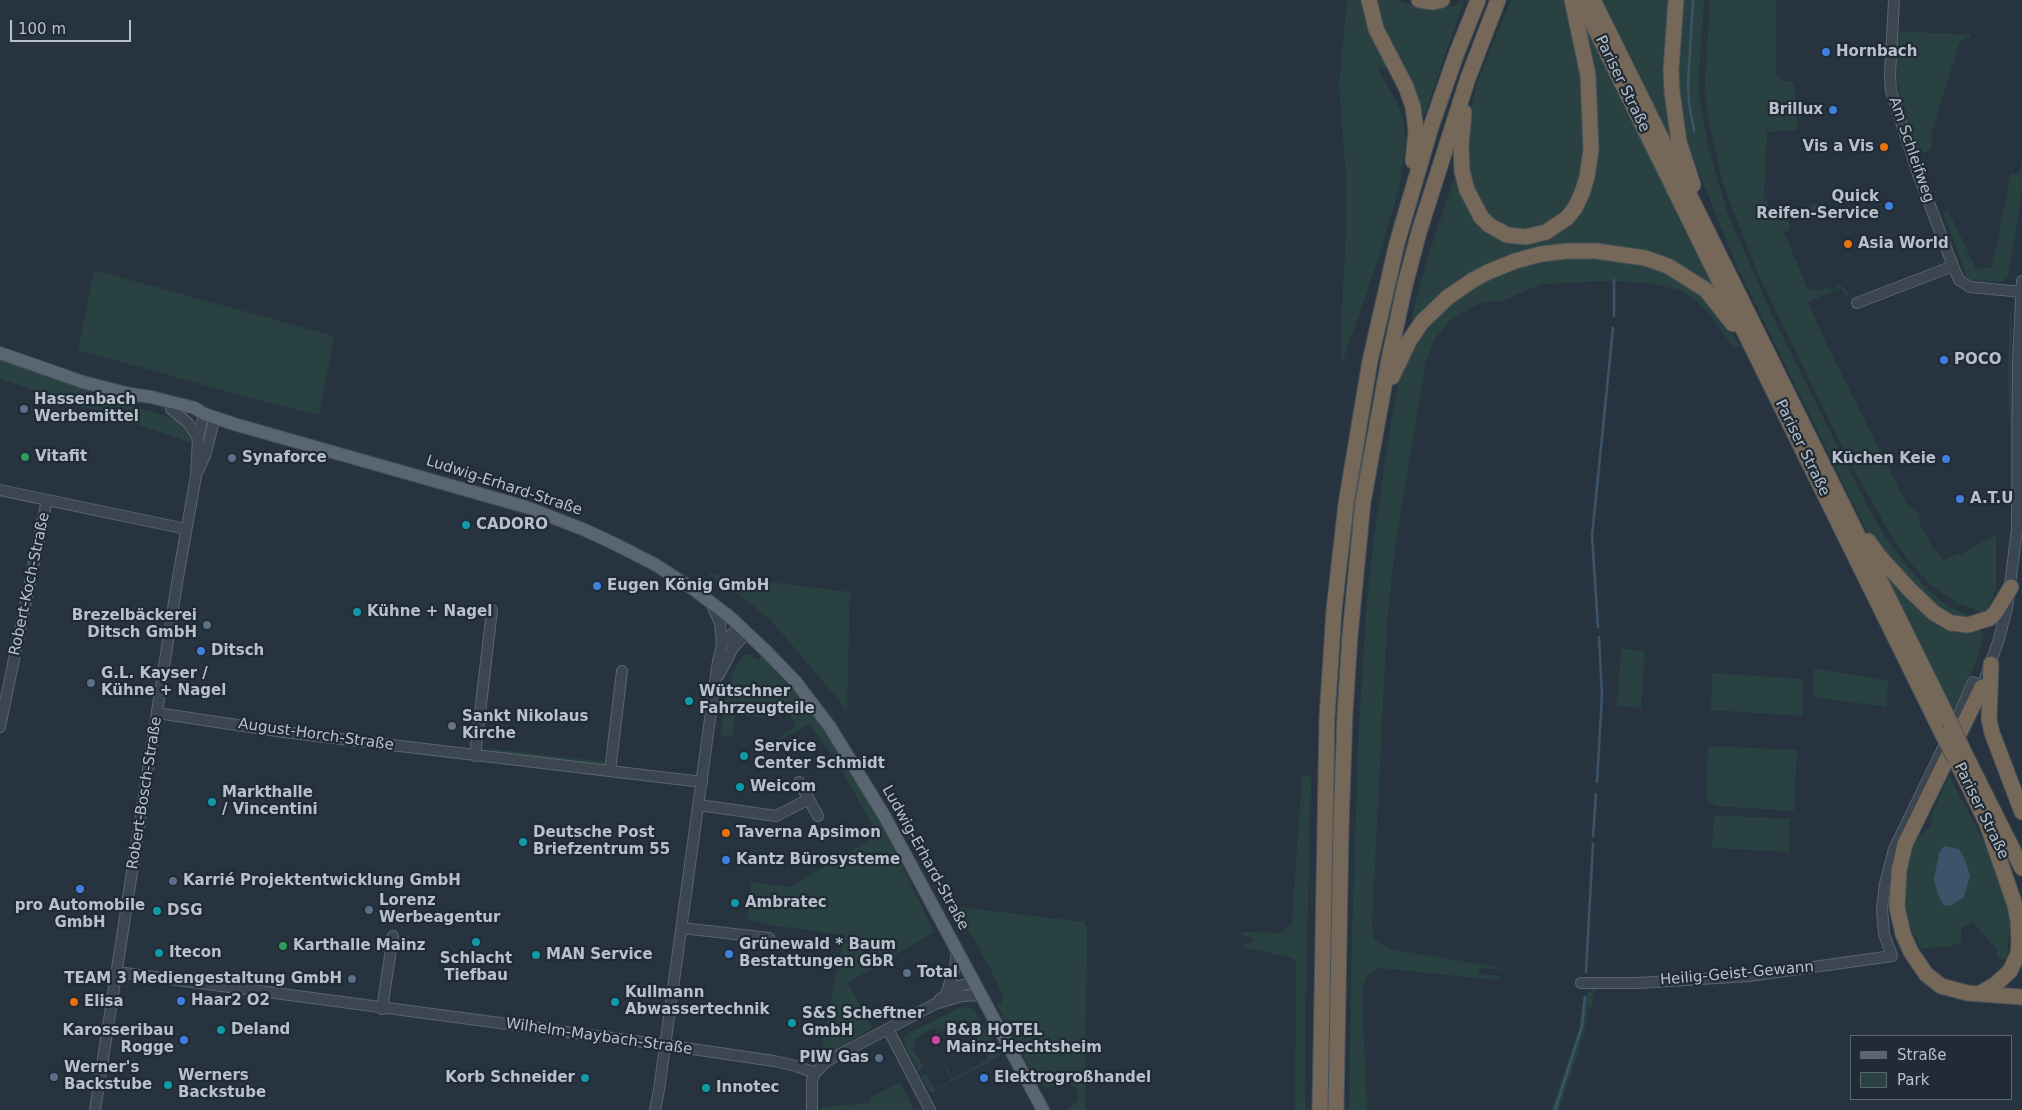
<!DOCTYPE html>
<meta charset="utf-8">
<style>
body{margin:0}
#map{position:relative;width:2022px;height:1110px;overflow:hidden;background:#273440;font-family:"DejaVu Sans",sans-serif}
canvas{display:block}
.legend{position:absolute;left:1850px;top:1035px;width:162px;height:65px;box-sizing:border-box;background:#202b36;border:1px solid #5d6772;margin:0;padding:6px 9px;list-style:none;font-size:15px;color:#b8c1cb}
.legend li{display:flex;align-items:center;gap:10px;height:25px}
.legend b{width:25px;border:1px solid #5d6772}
.scale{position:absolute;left:10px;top:20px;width:121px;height:22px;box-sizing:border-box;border:2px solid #b8c1cb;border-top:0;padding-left:6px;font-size:15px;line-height:18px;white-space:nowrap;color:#b8c1cb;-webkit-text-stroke:4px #202b36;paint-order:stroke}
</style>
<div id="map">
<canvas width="2022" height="1110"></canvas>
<ul class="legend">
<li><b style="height:6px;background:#596570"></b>Straße</li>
<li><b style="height:14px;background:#294141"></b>Park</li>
</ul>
<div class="scale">100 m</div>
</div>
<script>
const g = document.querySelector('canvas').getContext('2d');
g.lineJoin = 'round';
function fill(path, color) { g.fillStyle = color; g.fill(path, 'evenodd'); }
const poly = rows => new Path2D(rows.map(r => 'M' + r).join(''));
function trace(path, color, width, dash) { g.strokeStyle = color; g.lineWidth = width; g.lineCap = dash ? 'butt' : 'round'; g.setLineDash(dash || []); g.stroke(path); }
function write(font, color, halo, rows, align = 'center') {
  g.font = font + ' "DejaVu Sans",sans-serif'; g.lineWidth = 4.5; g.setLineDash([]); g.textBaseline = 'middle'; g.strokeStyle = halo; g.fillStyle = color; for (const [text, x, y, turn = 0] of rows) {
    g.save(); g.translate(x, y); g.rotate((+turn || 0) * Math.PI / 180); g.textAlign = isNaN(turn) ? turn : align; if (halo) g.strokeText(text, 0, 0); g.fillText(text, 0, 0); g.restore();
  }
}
fill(poly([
 [1347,0,1361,0,1371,36,1387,63,1384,69,1377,67,1397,103,1404,122,1406,140,1400,183,1380,254,1342,363,1342,309,1346,231,1346,177,1339,85],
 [1374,0,1399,0,1410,5,1428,10,1453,6,1464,0,1425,113,1420,114,1381,24],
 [1511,0,1566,0,1579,55,1584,150,1579,181,1576,193,1561,217,1536,231,1505,227,1492,220,1481,209,1468,179,1467,134,1472,102,1478,80],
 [1602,0,1671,0,1676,149],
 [1682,0,1704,0,1698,89,1708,146,1728,215,1778,328,1871,513,1889,542,1916,577,1929,590,1948,606,1978,619,1947,618,1870,538,1737,266,1694,160,1683,124,1678,75],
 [1710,0,1776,0,1776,75,1786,82,1794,82,1798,130,1767,132,1764,195,1774,219,1818,203,1819,206,1816,209,1816,211,1803,209,1792,215,1789,220,1789,230,1784,232,1808,290,1813,288,1817,291,1830,287,1831,290,1837,287,1837,284,1846,289,1848,294,1845,296,1841,288,1808,302,1825,341,1906,503,1921,515,1917,518,1931,545,1944,560,1959,553,1960,555,1996,534,1996,589,1989,606,1982,612,1959,604,1933,587,1913,566,1895,542,1850,463,1757,272,1722,181,1706,107,1705,80],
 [1583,22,1724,305,1668,261,1526,253,1411,329,1413,312,1426,263,1457,170,1462,189,1516,241,1584,201],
 [1897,31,1971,35,1969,39,1965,38,1963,41,1960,41,1930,138,1933,139,1930,150,1919,154,1900,96,1897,80],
 [2022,161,2022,194,2008,276,2001,282,1971,280,1967,277,1943,212,1948,210,1976,269,1992,267,2011,173,2018,175],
 [1581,257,1608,258,1648,266,1670,274,1701,296,1723,322,1739,344,1738,347,1733,347,1710,315,1699,303,1680,290,1648,283,1608,281,1542,284,1502,301,1491,301,1476,305,1449,321,1434,340,1426,362,1395,547,1387,623,1372,924,1374,938,1381,944,1390,949,1498,967,1502,970,1479,968,1479,974,1498,976,1500,978,1496,980,1380,968,1370,973,1365,980,1362,996,1367,1110,1349,1110,1352,936,1359,726,1366,613,1374,538,1393,409,1399,382,1404,365,1424,330,1442,310,1475,285,1518,267,1548,260],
 [94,270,334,336,319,415,250,398,78,350],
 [2010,309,2012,319,2011,386,2013,418,2012,494,2008,369],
 [0,358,100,395,178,420,186,425,193,439,192,443,0,379],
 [1880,567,1926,611,1978,629,1984,634,1978,657,1953,714],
 [706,572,729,577,850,592,847,710,770,619,734,591],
 [1621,649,1645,651,1641,708,1617,706],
 [744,655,750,655,758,660,761,656,766,659,792,689,825,731,869,803,890,841,934,932,848,983,872,1028,819,1060,844,935,777,926,747,920,751,882,790,887,878,835,839,765,809,724,782,739,781,736,796,726,785,709,769,718,736,715,732,737,720,735,725,702,733,672],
 [1814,669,1888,680,1886,707,1813,697],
 [1712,673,1803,679,1802,716,1711,710],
 [1708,746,1797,750,1794,811,1715,806,1706,798],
 [486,748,605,762,604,765,494,752],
 [378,749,678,784,684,786,378,750],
 [1302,776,1311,777,1305,1024,1305,1110,1295,1110,1296,964,1294,959,1286,956,1243,948,1242,946,1244,944,1252,944,1253,938,1240,935,1243,932,1282,933,1292,922],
 [1949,776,1994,860,2005,893,2010,921,2007,959,1998,958,1996,948,1972,922,1961,928,1961,942,1949,947,1921,948,1907,920,1904,877,1911,848,1920,835,1931,826,1932,814],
 [1714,815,1790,819,1789,852,1712,848],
 [960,907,1083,922,1086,925,1087,931,1085,1110,1068,1110,1077,1101,1078,1094,1076,1088,1070,1084,1064,1082,1047,1088,1037,1083,997,1005,1001,1003,1004,997,987,962,957,910],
 [1595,987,1592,1008,1588,1007,1586,1027,1559,1110,1551,1110,1578,1031,1583,998],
 [964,1006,974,1009,1000,1056,931,1093,921,1077,932,1072,927,1076,935,1089,952,1080,944,1066,946,1065,953,1079,970,1070,963,1055,971,1069,988,1059,977,1039,971,1042,967,1035,972,1032,965,1018,938,1033,934,1028,913,1040,916,1045,912,1048,924,1067,919,1071,905,1046,904,1037,909,1033],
 [900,1082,914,1110,822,1110,822,1107,869,1103,871,1097]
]), '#294141');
fill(poly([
 [1944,846,1959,849,1965,860,1970,876,1964,897,1952,905,1944,906,1938,895,1934,879,1939,853]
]), '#3d5369');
trace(poly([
 [1693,0,1688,84,1689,103,1694,131],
 [1614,316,1614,280],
 [1598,627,1592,536,1613,328],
 [1597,782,1602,695,1599,637],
 [1593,836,1596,794],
 [1586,972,1593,844],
 [1555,1110,1582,1026,1585,997]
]), '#3d5369', 2.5);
const minor = poly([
 [1894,0,1890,76,1891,91,1918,174,1953,266,1959,280,1970,287,2022,292],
 [1857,303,1953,266],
 [171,409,188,423,198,438],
 [198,471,205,456,215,417],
 [0,490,186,529],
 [711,603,720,623,722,645],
 [719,675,733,648,747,633],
 [157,713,283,732,702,782],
 [0,727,47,500],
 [475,756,492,610],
 [610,771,622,671],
 [799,782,818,816],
 [699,805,776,816,809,799],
 [682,928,769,938],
 [117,972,665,1045,774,1061,796,1066,815,1073],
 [1581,983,1638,983,1749,976,1892,956,1884,934,1882,909,1885,884,1894,849,1958,717,1973,682,1982,687,1999,639,2007,608,2017,529,2018,360,2022,281],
 [946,994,955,968,957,950],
 [939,1000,959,986,974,982],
 [382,1009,393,936],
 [888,1029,930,1110],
 [95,1110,177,583,196,476,198,438,204,414],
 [655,1110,659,1090,718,661,722,645,733,633,741,627],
 [812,1110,812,1080,815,1073,827,1061,935,1004,962,996,981,995]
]);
const major = poly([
 [0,353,83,382,130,394,151,397,195,408,204,414,234,424,526,507,585,530,617,545,656,565,693,589,730,617,766,651,796,682,830,727,885,817,1043,1110]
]);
const highway = poly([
 [1369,0,1376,29,1406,87,1413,107,1416,130,1413,161],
 [1419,0,1433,2,1442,0],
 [1581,0,1943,735],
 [1593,0,1950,722],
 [1676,0,1671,70,1672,92,1679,142,1693,185],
 [1464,112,1461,146,1462,171,1467,190,1481,217,1489,225,1507,235,1526,237,1546,232,1567,218,1575,208,1582,193,1587,177,1591,149,1588,75,1572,0],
 [1392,377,1409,341,1422,322,1448,297,1473,280,1488,272,1515,261,1541,254,1566,251,1596,251,1645,258,1668,266,1706,290,1733,324],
 [1868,541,1879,556,1910,590,1934,613,1951,623,1968,625,1990,618,1996,612,2011,587],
 [1991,664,1989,719,1992,733,2022,812],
 [1982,687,1905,844,1899,870,1897,907,1903,934,1911,952,1926,974,1941,986,1967,993,2022,997],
 [1962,748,2022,868],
 [1956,760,1990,830],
 [1981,993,1996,984,2010,971,2018,954,2019,942,2018,920,2015,905,1986,821],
 [1320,1110,1327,718,1334,610,1346,504,1370,361,1397,243,1431,127,1456,55,1478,0],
 [1336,1110,1341,828,1345,712,1350,635,1363,502,1389,359,1405,285,1419,232,1468,78,1498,0]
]);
trace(minor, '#59646e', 12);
trace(major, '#454f5a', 14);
trace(highway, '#46515b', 17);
trace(minor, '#3b4650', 10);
trace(major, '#596570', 12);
trace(highway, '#766858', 15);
const highwayBridge = poly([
 [1950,722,1962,748],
 [1943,735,1956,760]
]);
trace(highwayBridge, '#46515b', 17, []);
trace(highwayBridge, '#766858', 15);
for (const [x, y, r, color] of [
 [1826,52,5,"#3f7fe0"],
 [1833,110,5,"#3f7fe0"],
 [1884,147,5,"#e8710a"],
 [1889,206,5,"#3f7fe0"],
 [1848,244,5,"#e8710a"],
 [1944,360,5,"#3f7fe0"],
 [24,409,5,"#5c6f8a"],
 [25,457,5,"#2e9e5b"],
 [232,458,5,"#5c6f8a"],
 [1946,459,5,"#3f7fe0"],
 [1960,499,5,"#3f7fe0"],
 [466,525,5,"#0f9aa8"],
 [597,586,5,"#3f7fe0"],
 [357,612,5,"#0f9aa8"],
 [207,625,5,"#5c6f8a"],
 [201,651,5,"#3f7fe0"],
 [91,683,5,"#5c6f8a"],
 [689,701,5,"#0f9aa8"],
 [452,726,5,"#6b7280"],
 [744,756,5,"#0f9aa8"],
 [740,787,5,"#0f9aa8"],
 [212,802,5,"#0f9aa8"],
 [726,833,5,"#e8710a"],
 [523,842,5,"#0f9aa8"],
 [726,860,5,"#3f7fe0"],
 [173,881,5,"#5c6f8a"],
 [80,889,5,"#3f7fe0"],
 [735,903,5,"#0f9aa8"],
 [369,910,5,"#5c6f8a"],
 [157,911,5,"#0f9aa8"],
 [476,942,5,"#0f9aa8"],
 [283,946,5,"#2e9e5b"],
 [159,953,5,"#0f9aa8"],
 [729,954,5,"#3f7fe0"],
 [536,955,5,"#0f9aa8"],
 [907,973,5,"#5c6f8a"],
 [352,979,5,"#5c6f8a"],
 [181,1001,5,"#3f7fe0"],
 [74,1002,5,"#e8710a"],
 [615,1002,5,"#0f9aa8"],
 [792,1023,5,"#0f9aa8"],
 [221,1030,5,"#0f9aa8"],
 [184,1040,5,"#3f7fe0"],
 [936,1040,5,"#d1479c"],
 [879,1058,5,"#5c6f8a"],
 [54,1077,5,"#5c6f8a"],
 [585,1078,5,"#0f9aa8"],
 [984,1078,5,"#3f7fe0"],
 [168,1085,5,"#0f9aa8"],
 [706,1088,5,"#0f9aa8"]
]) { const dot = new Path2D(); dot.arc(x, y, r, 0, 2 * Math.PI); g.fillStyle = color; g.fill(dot); trace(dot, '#202b36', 2); }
write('bold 15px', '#b8c1cb', '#202b36', [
 ["Hornbach",1836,52],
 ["Brillux",1823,110,"right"],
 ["Vis a Vis",1874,147,"right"],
 ["Quick",1879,197,"right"],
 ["Reifen-Service",1879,214,"right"],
 ["Asia World",1858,244],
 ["POCO",1954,360],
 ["Hassenbach",34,400],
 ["Werbemittel",34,417],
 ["Vitafit",35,457],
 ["Synaforce",242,458],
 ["Küchen Keie",1936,459,"right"],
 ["A.T.U",1970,499],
 ["CADORO",476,525],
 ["Eugen König GmbH",607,586],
 ["Kühne + Nagel",367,612],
 ["Brezelbäckerei",197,616,"right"],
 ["Ditsch GmbH",197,633,"right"],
 ["Ditsch",211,651],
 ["G.L. Kayser /",101,674],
 ["Kühne + Nagel",101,691],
 ["Wütschner",699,692],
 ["Fahrzeugteile",699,709],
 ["Sankt Nikolaus",462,717],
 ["Kirche",462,734],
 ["Service",754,747],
 ["Center Schmidt",754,764],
 ["Weicom",750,787],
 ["Markthalle",222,793],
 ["/ Vincentini",222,810],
 ["Deutsche Post",533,833],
 ["Briefzentrum 55",533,850],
 ["Taverna Apsimon",736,833],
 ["Kantz Bürosysteme",736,860],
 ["Karrié Projektentwicklung GmbH",183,881],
 ["Lorenz",379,901],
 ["Werbeagentur",379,918],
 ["Ambratec",745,903],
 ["pro Automobile",80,906,"center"],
 ["GmbH",80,923,"center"],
 ["DSG",167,911],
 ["Grünewald * Baum",739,945],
 ["Bestattungen GbR",739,962],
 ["Karthalle Mainz",293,946],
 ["Itecon",169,953],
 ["MAN Service",546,955],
 ["Schlacht",476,959,"center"],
 ["Tiefbau",476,976,"center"],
 ["Total",917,973],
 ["TEAM 3 Mediengestaltung GmbH",342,979,"right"],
 ["Kullmann",625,993],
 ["Abwassertechnik",625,1010],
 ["Haar2 O2",191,1001],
 ["Elisa",84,1002],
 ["S&S Scheftner",802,1014],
 ["GmbH",802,1031],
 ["Deland",231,1030],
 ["Karosseribau",174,1031,"right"],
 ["Rogge",174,1048,"right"],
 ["B&B HOTEL",946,1031],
 ["Mainz-Hechtsheim",946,1048],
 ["PIW Gas",869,1058,"right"],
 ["Werner's",64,1068],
 ["Backstube",64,1085],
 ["Werners",178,1076],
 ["Backstube",178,1093],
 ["Korb Schneider",575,1078,"right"],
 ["Elektrogroßhandel",994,1078],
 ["Innotec",716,1088]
], 'left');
write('15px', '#b8c1cb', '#202b36', [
 ["Pariser Straße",1622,84,64],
 ["Am Schleifweg",1911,150,71],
 ["Pariser Straße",1802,448,64],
 ["Ludwig-Erhard-Straße",504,486,18],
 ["Robert-Koch-Straße",30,584,-78],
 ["August-Horch-Straße",316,735,8],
 ["Robert-Bosch-Straße",145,793,-81],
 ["Pariser Straße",1981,811,64],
 ["Ludwig-Erhard-Straße",925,858,61],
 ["Heilig-Geist-Gewann",1737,974,-5],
 ["Wilhelm-Maybach-Straße",599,1037,8]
]);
</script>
